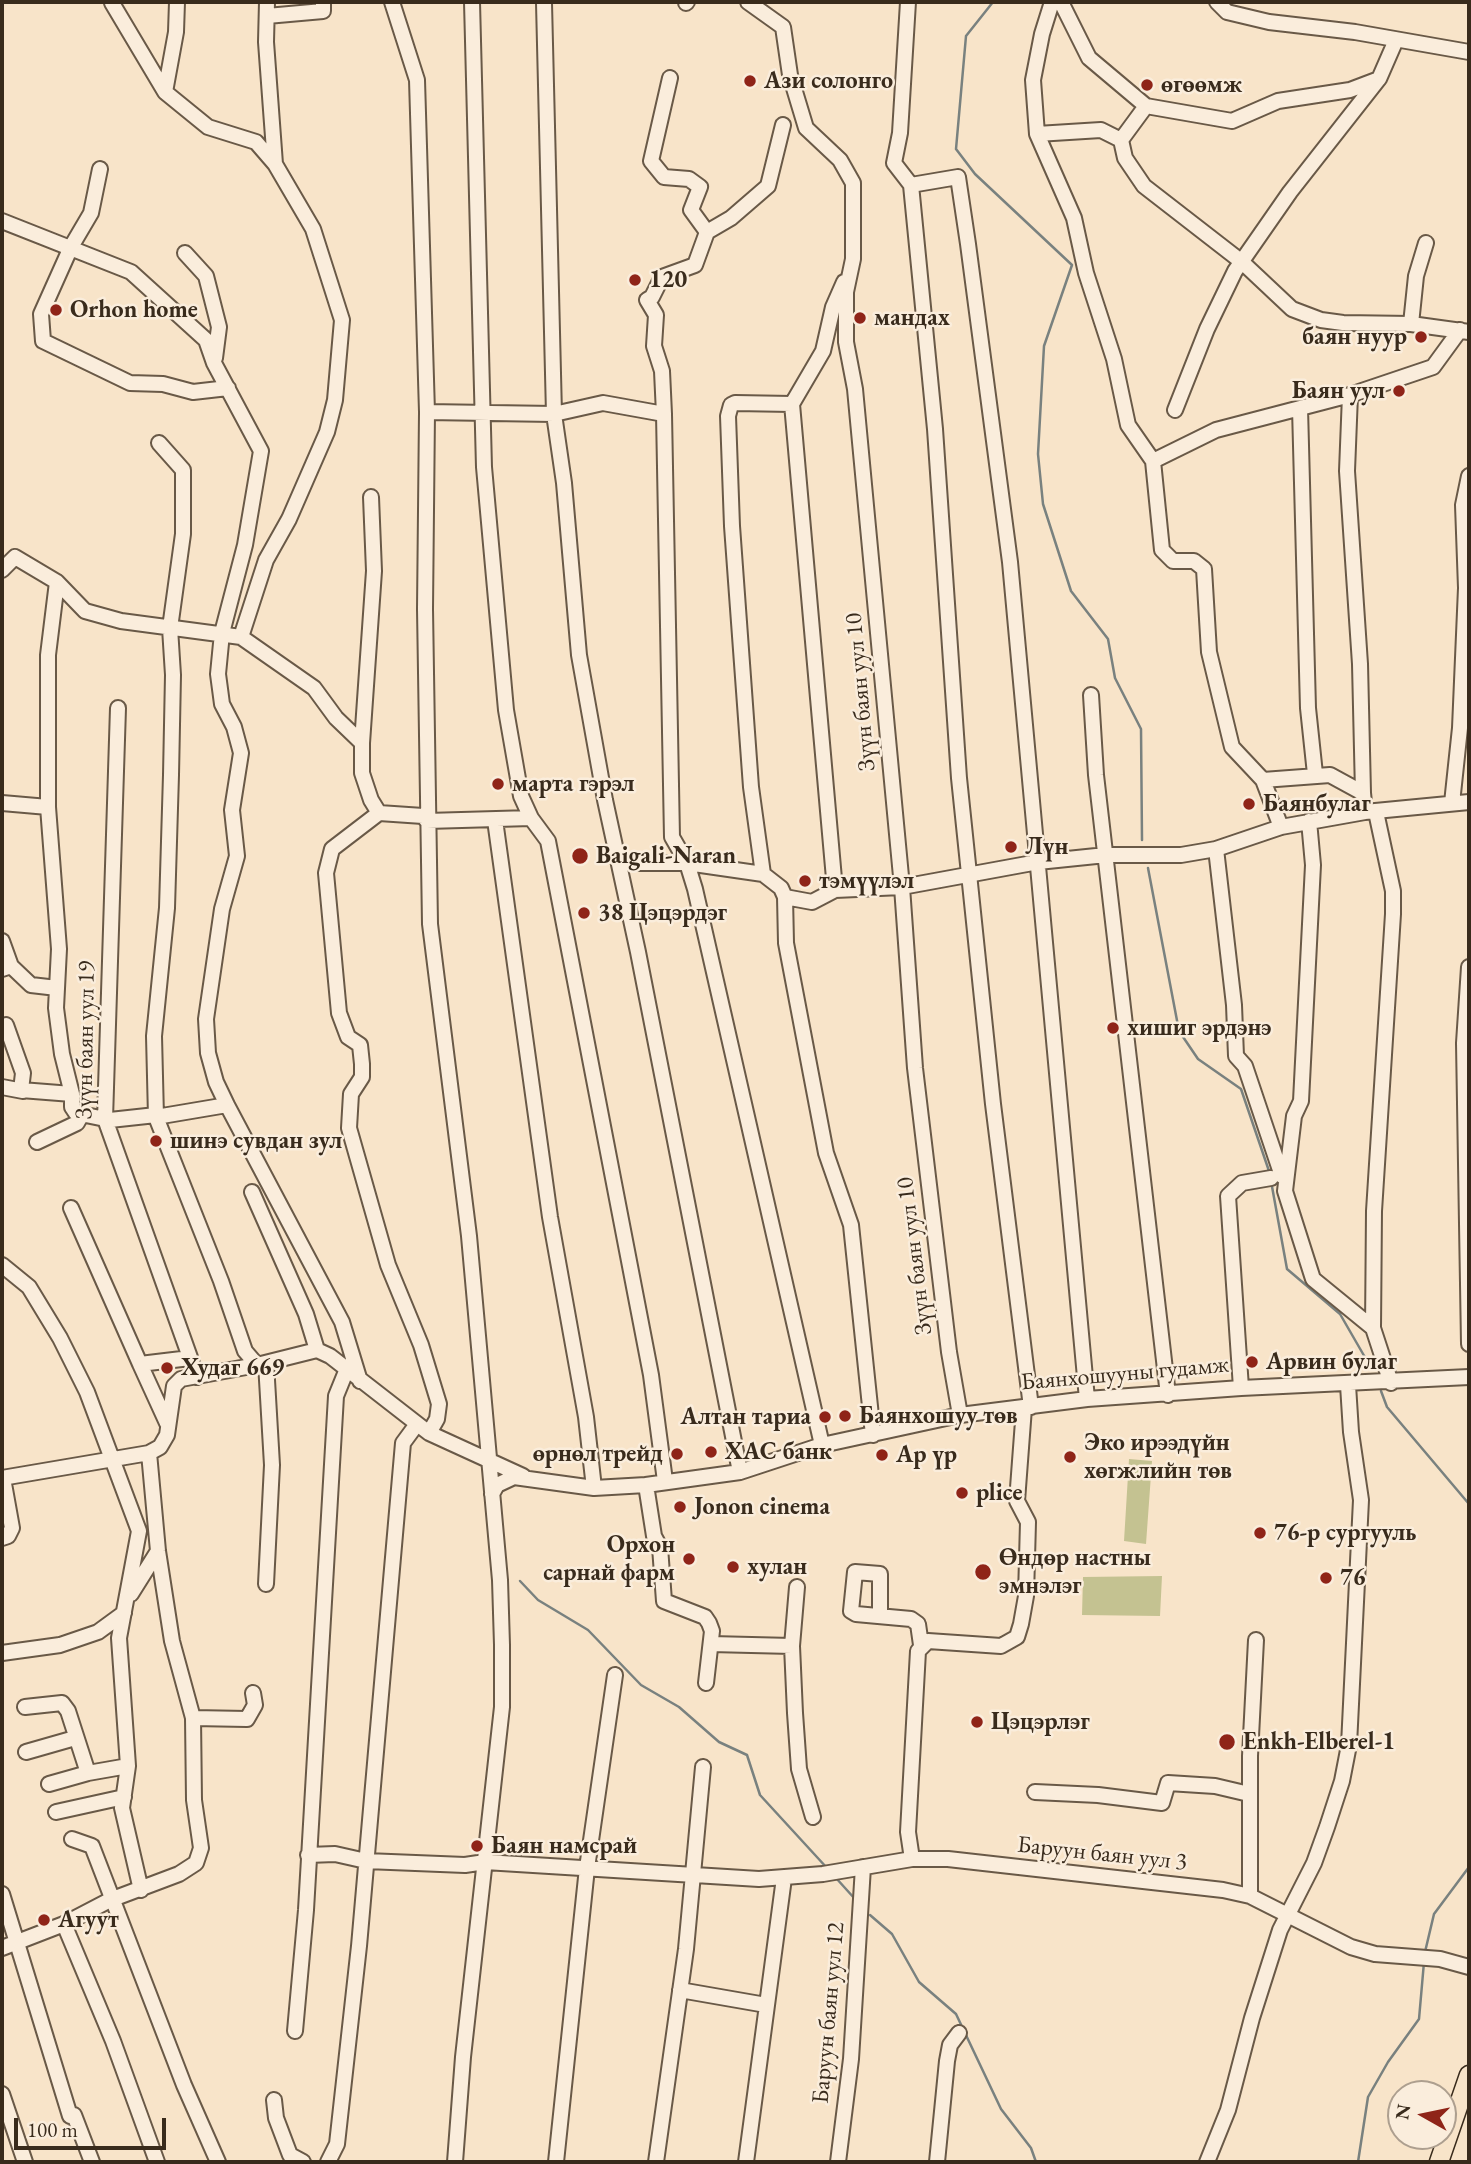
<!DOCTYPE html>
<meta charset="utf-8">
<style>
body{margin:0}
#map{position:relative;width:1471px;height:2164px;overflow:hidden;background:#f8e4c9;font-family:"EB Garamond",serif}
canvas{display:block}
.frame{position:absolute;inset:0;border:4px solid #392b1c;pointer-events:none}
.north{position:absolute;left:1387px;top:2080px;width:70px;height:70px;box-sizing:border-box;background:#faeddc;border:2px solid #ad9f8f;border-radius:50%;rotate:279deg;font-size:19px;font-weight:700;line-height:28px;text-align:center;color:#392b1c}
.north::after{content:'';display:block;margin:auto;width:24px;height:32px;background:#8f2418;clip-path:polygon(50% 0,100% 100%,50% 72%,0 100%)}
.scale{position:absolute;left:14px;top:2118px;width:152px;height:32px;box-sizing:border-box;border:4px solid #392b1c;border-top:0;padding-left:9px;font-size:21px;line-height:24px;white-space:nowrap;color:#392b1c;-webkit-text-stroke:5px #faeddc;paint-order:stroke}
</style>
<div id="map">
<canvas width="1471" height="2164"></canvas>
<div class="frame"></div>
<div class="north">N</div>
<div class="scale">100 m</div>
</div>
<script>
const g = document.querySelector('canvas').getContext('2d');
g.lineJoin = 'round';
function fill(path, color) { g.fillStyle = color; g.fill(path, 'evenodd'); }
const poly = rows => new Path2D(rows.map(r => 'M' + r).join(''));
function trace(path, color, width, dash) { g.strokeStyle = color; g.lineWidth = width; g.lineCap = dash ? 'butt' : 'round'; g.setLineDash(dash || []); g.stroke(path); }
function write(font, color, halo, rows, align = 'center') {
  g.font = font + ' "EB Garamond",serif'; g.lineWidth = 5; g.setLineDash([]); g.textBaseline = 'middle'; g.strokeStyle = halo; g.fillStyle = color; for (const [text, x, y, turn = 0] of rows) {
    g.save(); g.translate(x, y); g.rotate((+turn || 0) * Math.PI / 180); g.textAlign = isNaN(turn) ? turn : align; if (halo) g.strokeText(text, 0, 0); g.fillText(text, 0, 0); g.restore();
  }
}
fill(poly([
 [1129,1459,1152,1461,1146,1544,1124,1541],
 [1162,1576,1160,1616,1082,1615,1083,1577]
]), '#c4c291');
trace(poly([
 [993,2,966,36,956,149,975,174,1072,265,1044,346,1038,454,1043,504,1071,591,1108,639,1115,678,1141,729,1142,840],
 [1148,868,1179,1031,1198,1059,1241,1089,1269,1171],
 [1271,1181,1287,1269,1340,1314,1370,1366],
 [1381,1391,1387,1407,1469,1504],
 [520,1581,538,1600,588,1630,641,1685,679,1707,719,1742,747,1755,760,1795,827,1868],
 [836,1878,855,1899],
 [870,1915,892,1934,919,1982,956,2014,1001,2109,1031,2148,1036,2162],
 [1425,1952,1434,1914,1469,1867],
 [1358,2162,1368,2097,1388,2062,1419,2019,1424,1962]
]), '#79817f', 2.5);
const minor = poly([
 [392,2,417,80,427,412,425,609,430,924,469,1236,500,1580,502,1645,502,1707,463,2057,455,2162],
 [472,2,484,467,506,710,521,796,531,818,548,841,651,1375,665,1481],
 [748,2,783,27,790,75,806,128,840,160,853,183,853,259,846,292,846,342,855,389,868,527,902,887,915,1068,949,1352,960,1415],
 [908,2,900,133,894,163,911,185,935,429,959,778,993,1104,1031,1407],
 [1052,2,1042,34,1033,80,1037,134,1074,218,1086,273,1114,359,1128,425,1153,461,1162,550,1173,561,1194,561,1204,569,1209,652,1232,747,1263,780,1281,827],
 [1061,2,1089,58,1146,106,1232,121,1278,101,1350,90,1379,79,1396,40],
 [1217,2,1227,12,1269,22,1355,32,1469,52],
 [112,3,165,92,208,127,256,142,275,164],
 [544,3,554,414,564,483,579,655,605,800,638,952,740,1472],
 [686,3,687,2],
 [267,16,323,11,323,2],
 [670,78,651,161,664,177,689,179,700,187,691,210,707,232],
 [165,92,176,32,177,2],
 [783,125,768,186,731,218,707,232,695,265,662,277,652,297,647,300,656,315,654,346,662,371,664,414,672,837,687,863,695,889,822,1445],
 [1037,134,1101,130,1121,140,1125,158,1144,186,1242,262,1292,309,1321,320,1343,323,1411,324,1469,332],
 [1121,140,1146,106],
 [100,169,91,213,71,247,41,314,43,341,130,383,163,384,193,392,228,388],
 [911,185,958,177,968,244,1010,562,1087,1399],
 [2,221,131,272,206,340,214,363,261,451,245,545,222,633,218,674,222,704,234,727,241,753,232,810,237,856,222,909,206,1019,208,1053,216,1082,227,1105,342,1322,360,1381],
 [185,253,206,276,219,327,215,358],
 [1411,324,1416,276,1426,243],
 [1350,395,1347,471,1360,664,1363,793],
 [792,404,835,890],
 [1300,408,1308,708,1315,774],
 [1175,410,1207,329,1235,271,1290,192,1378,80],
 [427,412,554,414,603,403,664,414],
 [159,443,183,470,183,534,170,628,173,675,171,775,167,908,154,1036,156,1117,221,1281,245,1351,257,1365],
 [1153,461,1216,430,1350,395,1433,367,1460,330],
 [2,570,15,557,57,582,85,611,121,621,241,637,314,688,336,718,362,743,362,773,371,800,379,813,423,816,427,821,531,818],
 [57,582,48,655,48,807,59,949,56,1008,62,1054,72,1094,72,1107,76,1113,110,1120,156,1115],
 [241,637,266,560,289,519,327,432,335,400,342,320,313,229,275,164,266,42,267,2],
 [1091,695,1096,775,1168,1395],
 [118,708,105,1119,197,1377],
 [362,743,374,571,371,497],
 [1263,780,1330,775,1363,793,1365,812,1469,802],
 [2,803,48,807],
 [1452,803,1460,728,1466,588,1463,505,1469,476],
 [1376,812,1393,891,1393,914,1374,1211,1373,1328,1391,1383],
 [379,813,332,849,326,873,339,1013,348,1037,360,1045,362,1064,362,1077,351,1094,349,1128,388,1265,421,1345,439,1404,437,1419,429,1433],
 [495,820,550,1217,586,1417,594,1488],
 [1309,821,1313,865,1301,1101,1294,1116,1285,1191,1313,1279,1373,1328],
 [1216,849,1234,1005,1236,1056,1245,1066,1282,1176],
 [620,863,687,863,763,874,781,888,785,897,812,902,835,890,902,887,1038,862,1106,855,1181,855,1216,849,1281,827,1365,812],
 [763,874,751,787,732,526,728,416,731,405,735,403,792,404,823,351,833,307,844,282],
 [785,897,786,943,826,1153,851,1225,873,1435],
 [2,941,11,966],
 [1469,967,1464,1043,1469,1344],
 [2,969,11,966,31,985,57,988],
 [6,1025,23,1073,21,1090,72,1094],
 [2,1087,23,1091],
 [156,1117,227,1105],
 [37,1142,77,1123,82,1114],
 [252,1192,306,1314,317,1350],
 [71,1208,140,1364,190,1358],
 [2,1265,29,1287,60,1338,87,1392,139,1531,119,1638,128,1766,122,1808,141,1890],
 [140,1364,167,1423],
 [1241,1388,1228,1196,1242,1183,1271,1178],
 [2,1478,149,1453,160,1447,167,1435,174,1386,181,1379,257,1365,317,1350,330,1356,429,1433,523,1476],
 [646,1485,654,1536,660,1547,664,1601,705,1617,709,1623,712,1631,706,1683],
 [492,1494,497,1485,514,1477,594,1488,646,1485,740,1472,822,1445,960,1415,1087,1399,1241,1388,1469,1377],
 [2,1538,8,1536,12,1528,3,1478],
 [266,1584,272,1465,266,1363],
 [797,1587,792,1646,795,1713,799,1769,813,1817],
 [131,1594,158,1551],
 [880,1616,880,1574,855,1572,851,1611,856,1614,911,1619,918,1624,921,1645],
 [711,1644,792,1646],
 [2,1653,60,1645,98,1632,124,1613],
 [25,1707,62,1703,68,1711,88,1773],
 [193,1718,247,1719,255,1705,253,1693],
 [26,1752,75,1738],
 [49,1784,88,1773,128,1766],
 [1035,1792,1098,1795,1162,1803,1168,1783,1215,1786,1249,1794],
 [56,1812,124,1797],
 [72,1839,92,1846,184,2085,218,2162],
 [308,1855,335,1854,366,1861,465,1865,485,1862,759,1879,823,1874,912,1859,948,1859,1223,1890,1250,1896,1351,1947,1375,1954,1440,1959,1469,1967],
 [912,1859,908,1832,918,1651,928,1641,1001,1646,1017,1637,1021,1624,1026,1596,1028,1522,1017,1501,1024,1408],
 [2,1894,70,2116,74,2115,92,2162],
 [1250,1896,1250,1756,1256,1640],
 [64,1924,113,2041,157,2162],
 [2,1948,64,1924,110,1900,179,1874,196,1863,201,1848,194,1800,193,1718,172,1641,158,1551,149,1453],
 [680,1990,766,2005],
 [295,2031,306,1910,336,1396,347,1369],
 [2,2094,25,2162],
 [274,2100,276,2118,290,2155,303,2162],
 [328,2162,337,2144,359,1946,403,1443,417,1424],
 [556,2162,587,1868,615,1675],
 [656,2162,686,1949,703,1767],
 [746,2162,784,1878],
 [838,2162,851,2059,863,1867],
 [937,2162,947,2061,950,2045,959,2033],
 [1207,2162,1228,2110,1252,2018,1280,1930,1314,1863,1327,1827,1342,1781,1349,1745,1361,1500,1351,1432,1348,1385]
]);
const major = poly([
 [1439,2162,1469,2075]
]);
trace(minor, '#695947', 18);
trace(major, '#392b1c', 21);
trace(minor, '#faeddc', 14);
trace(major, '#f8e4c9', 18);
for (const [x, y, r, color] of [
 [750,81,7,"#8f2418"],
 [1147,85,7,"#8f2418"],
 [635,280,7,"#8f2418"],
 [56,310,7,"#8f2418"],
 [860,318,7,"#8f2418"],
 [1421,337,7,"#8f2418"],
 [1399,391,7,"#8f2418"],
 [498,784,7,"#8f2418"],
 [1249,804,7,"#8f2418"],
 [1011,847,7,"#8f2418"],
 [580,856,9,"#8f2418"],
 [805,881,7,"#8f2418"],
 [584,913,7,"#8f2418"],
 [1113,1028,7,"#8f2418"],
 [156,1141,7,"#8f2418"],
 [1252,1362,7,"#8f2418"],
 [167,1368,7,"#8f2418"],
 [845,1416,7,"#8f2418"],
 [825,1417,7,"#8f2418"],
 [711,1452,7,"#8f2418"],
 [677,1454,7,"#8f2418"],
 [882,1455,7,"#8f2418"],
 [1070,1457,7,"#8f2418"],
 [962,1493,7,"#8f2418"],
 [680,1507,7,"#8f2418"],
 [1260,1533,7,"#8f2418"],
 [689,1559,7,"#8f2418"],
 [733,1567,7,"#8f2418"],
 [983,1572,9,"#8f2418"],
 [1326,1578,7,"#8f2418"],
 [977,1722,7,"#8f2418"],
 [1227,1742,9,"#8f2418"],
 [477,1846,7,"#8f2418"],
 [44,1920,7,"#8f2418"]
]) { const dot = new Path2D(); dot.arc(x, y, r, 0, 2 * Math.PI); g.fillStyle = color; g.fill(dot); trace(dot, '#faeddc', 2.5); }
write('bold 24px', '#392b1c', '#faeddc', [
 ["Ази солонго",764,81],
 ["өгөөмж",1161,85],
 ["120",649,280],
 ["Orhon home",70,310],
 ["мандах",874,318],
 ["баян нуур",1407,337,"right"],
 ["Баян уул",1385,391,"right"],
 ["марта гэрэл",512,784],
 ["Баянбулаг",1263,804],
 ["Лүн",1025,847],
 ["Baigali-Naran",596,856],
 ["тэмүүлэл",819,881],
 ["38 Цэцэрдэг",598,913],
 ["хишиг эрдэнэ",1127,1028],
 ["шинэ сувдан зул",170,1141],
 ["Арвин булаг",1266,1362],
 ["Худаг 669",181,1368],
 ["Баянхошуу төв",859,1416],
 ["Алтан тариа",811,1417,"right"],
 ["Эко ирээдүйн",1084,1443],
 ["хөгжлийн төв",1084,1471],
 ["ХАС банк",725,1452],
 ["өрнөл трейд",663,1454,"right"],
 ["Ар үр",896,1455],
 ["plice",976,1493],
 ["Jonon cinema",694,1507],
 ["76-р сургууль",1274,1533],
 ["Орхон",675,1545,"right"],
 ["сарнай фарм",675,1573,"right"],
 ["Өндөр настны",999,1558],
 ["эмнэлэг",999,1586],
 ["хулан",747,1567],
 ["76",1340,1578],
 ["Цэцэрлэг",991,1722],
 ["Enkh-Elberel-1",1243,1742],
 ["Баян намсрай",491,1846],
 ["Агуут",58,1920]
], 'left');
write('24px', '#392b1c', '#faeddc', [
 ["Зүүн баян уул 10",861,692,-95],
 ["Зүүн баян уул 19",86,1040,-89],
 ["Зүүн баян уул 10",915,1256,-97],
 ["Баянхошууны гудамж",1125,1374,-5],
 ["Баруун баян уул 3",1102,1854,6],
 ["Баруун баян уул 12",829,2013,-85]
]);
</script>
